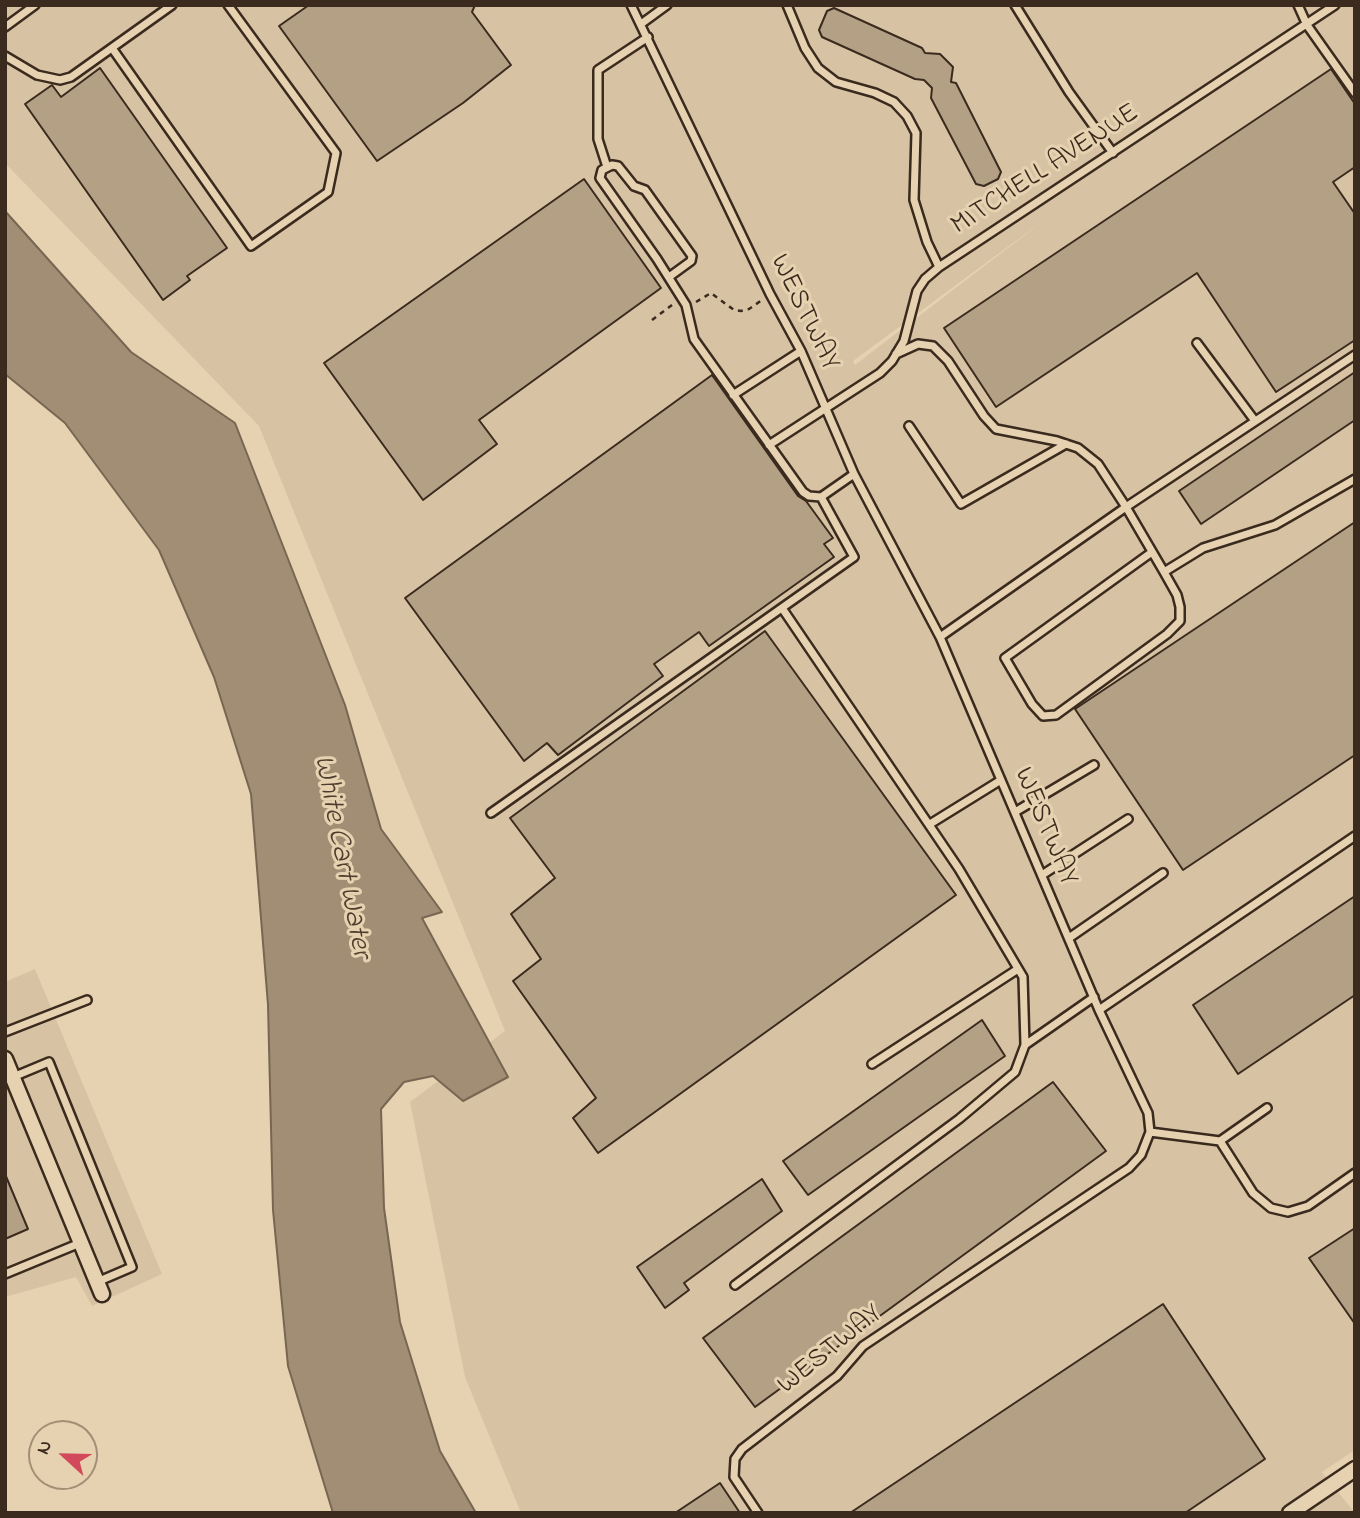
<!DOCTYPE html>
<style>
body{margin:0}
#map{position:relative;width:1360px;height:1518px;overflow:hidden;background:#e6d2b0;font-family:"Indie Flower",sans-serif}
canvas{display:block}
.frame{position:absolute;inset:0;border:7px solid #3b2a1e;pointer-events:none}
.north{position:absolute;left:28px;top:1420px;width:70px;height:70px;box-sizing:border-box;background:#e6d2b0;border:2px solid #a28f76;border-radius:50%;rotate:292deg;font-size:19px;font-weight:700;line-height:28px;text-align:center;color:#3b2a1e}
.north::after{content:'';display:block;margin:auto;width:24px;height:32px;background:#d1495b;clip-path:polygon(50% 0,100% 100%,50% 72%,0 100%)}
</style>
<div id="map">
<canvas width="1360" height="1518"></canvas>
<div class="frame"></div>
<div class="north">N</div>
</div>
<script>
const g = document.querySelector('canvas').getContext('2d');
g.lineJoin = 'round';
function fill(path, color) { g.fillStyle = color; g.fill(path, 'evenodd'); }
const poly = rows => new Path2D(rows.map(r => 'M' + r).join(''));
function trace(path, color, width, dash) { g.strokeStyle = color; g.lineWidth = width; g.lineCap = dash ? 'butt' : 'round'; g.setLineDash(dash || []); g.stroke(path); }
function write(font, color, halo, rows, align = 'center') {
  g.font = font + ' "Indie Flower",sans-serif'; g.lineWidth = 6; g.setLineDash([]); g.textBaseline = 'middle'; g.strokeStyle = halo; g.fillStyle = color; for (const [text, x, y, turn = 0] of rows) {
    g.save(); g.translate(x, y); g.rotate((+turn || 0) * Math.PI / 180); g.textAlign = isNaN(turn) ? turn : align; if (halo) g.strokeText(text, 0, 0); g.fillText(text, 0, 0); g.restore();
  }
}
fill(poly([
 [5,5,1355,5,1355,1450,1322,1472,1355,1513,521,1513,465,1377,410,1102,505,1031,259,426,5,163],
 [1047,218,855,365,853,361],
 [35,969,162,1274,92,1306,76,1277,5,1297,5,982]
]), '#d7c3a3');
const water = poly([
 [5,211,131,352,235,423,345,705,381,829,442,912,422,918,508,1077,463,1101,433,1076,404,1082,381,1109,384,1208,400,1322,440,1451,476,1513,333,1513,288,1366,273,1210,268,1005,251,794,214,677,159,550,65,423,5,374,5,211]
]);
fill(water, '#a18e74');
trace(water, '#786652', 2);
const building = poly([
 [309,5,475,5,472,12,511,65,463,103,377,161,279,26,309,5],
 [834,8,922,48,925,53,940,54,953,67,951,82,956,83,1001,172,998,179,984,186,976,184,931,98,932,88,924,80,915,79,822,37,819,30,827,11,834,8],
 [100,68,227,248,187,276,190,280,163,300,25,104,52,85,61,97,100,68],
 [1331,69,1355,104,1355,167,1333,182,1355,214,1355,340,1276,392,1197,273,996,407,944,328,1331,69],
 [584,179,661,288,479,420,497,444,423,500,324,363,584,179],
 [1355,372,1355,420,1201,524,1179,491,1355,372],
 [712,375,798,496,806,501,833,538,824,544,834,557,709,646,699,632,654,664,663,676,558,755,547,743,524,761,405,598,712,375],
 [1355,522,1355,755,1183,870,1075,709,1355,522],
 [765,631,956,895,598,1153,573,1118,596,1098,513,981,541,959,511,914,555,878,510,818,765,631],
 [1355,896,1355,995,1238,1074,1193,1005,1355,896],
 [982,1020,1005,1056,808,1195,783,1161,982,1020],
 [1053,1082,1106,1151,755,1407,703,1338,1053,1082],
 [5,1174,28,1229,5,1239,5,1174],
 [762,1179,782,1211,684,1283,689,1290,665,1308,637,1267,762,1179],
 [1355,1228,1355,1324,1309,1258,1355,1228],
 [1163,1304,1265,1459,1185,1513,850,1513,1163,1304],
 [720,1483,740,1513,675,1513,720,1483]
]);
fill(building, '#b4a185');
trace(building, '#3b2a1e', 2);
const lane = poly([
 [631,5,770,294,801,351,854,474,940,637,1099,1010,1148,1113,1150,1132,1141,1155,1129,1168,863,1346,837,1376,742,1449,735,1459,734,1477,758,1513],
 [787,5,805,48,818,68,836,82,875,93,894,102,907,116,916,133,914,200,927,242,939,267],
 [1015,5,1069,92,1113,153],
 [1298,5,1307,25,1355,93],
 [641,24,667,5],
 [5,27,35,5],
 [112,48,251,246,328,192,336,153,228,5],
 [5,56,37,75,60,80,71,77,172,5],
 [607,167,598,139,598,70,648,37],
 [669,277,691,261,692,256,645,190,634,186,618,166,612,165,602,170,600,178,657,259,686,305,694,339,803,492,809,496,821,497],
 [1197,343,1255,421],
 [896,354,918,344,933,346,948,361,984,416,996,429,1057,441,1078,448,1098,464,1126,507,1164,572,1177,595,1180,607,1180,621,1167,634,1056,715,1043,716,1032,704,1005,658,1152,552],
 [733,395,801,351],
 [909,426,961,504,1066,444],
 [769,445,880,373,892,361,904,341,917,291,925,279,939,267,1335,5],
 [1164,572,1203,548,1275,525,1355,479],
 [940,637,1126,507,1355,355],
 [1015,812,1094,765],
 [491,813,854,557,821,497,854,474],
 [930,824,1001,780],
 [1042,875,1128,819],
 [1069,938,1163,873],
 [1099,1010,1355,836],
 [5,1032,87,1000],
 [1025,1045,1094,997],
 [872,1064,1018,969],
 [13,1077,49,1062,132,1267,97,1282],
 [1150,1132,1220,1141,1253,1193,1271,1208,1288,1212,1308,1206,1355,1173],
 [1220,1141,1267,1108],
 [5,1274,80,1243],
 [735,1285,959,1119,1015,1072,1025,1045,1023,977,959,869,782,608]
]);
const street = poly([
 [5,1059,102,1294],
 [1290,1513,1355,1469]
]);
trace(lane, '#3b2a1e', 12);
trace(street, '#3b2a1e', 19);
trace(poly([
 [696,302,711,293,734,310,741,311,749,309,762,300],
 [652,320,672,305,676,305]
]), '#3b2a1e', 2.5, [5, 5]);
trace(lane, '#e6d2b0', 7);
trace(street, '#e6d2b0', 14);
write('28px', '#3b2a1e', '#e6d2b0', [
 ["MITCHELL AVENUE",1046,171,-33],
 ["WESTWAY",803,313,64],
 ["WESTWAY",1044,827,67],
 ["WESTWAY",831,1351,-39]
]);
write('italic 30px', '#4f3e2f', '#e6d2b0', [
 ["White Cart Water",340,857,79]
]);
</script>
